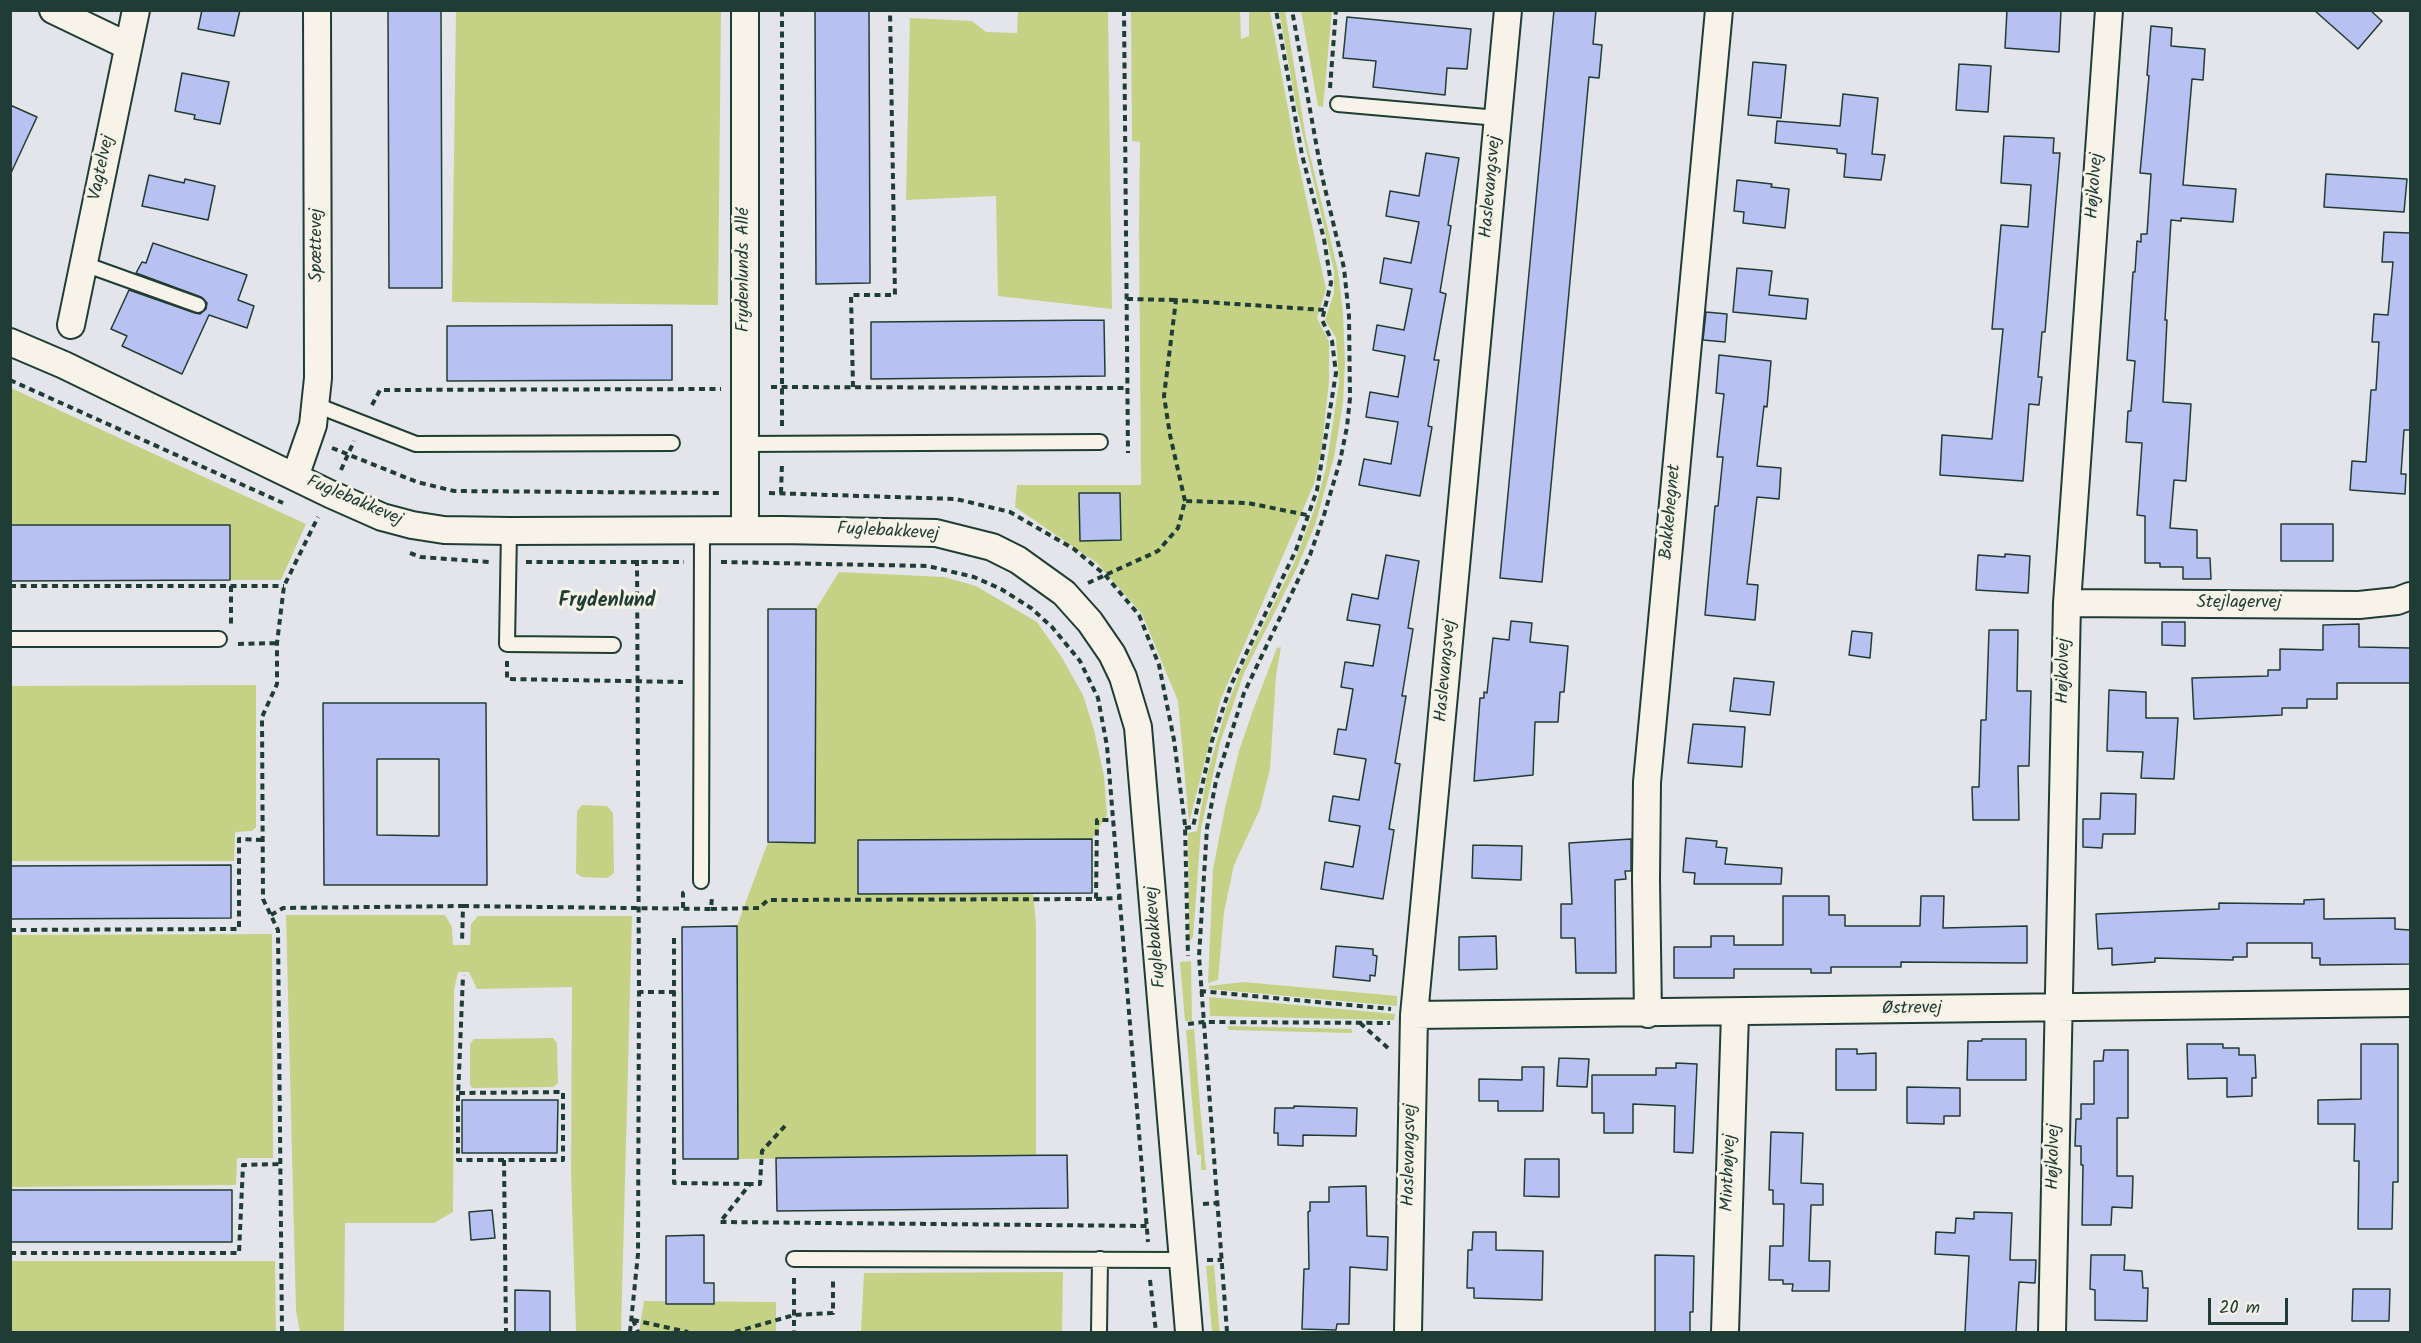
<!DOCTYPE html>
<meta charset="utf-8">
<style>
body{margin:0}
#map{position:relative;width:2421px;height:1343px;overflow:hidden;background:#e4e4eb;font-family:Kalam,sans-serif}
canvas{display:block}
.frame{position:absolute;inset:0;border:12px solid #1f3d34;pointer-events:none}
.scale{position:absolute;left:2208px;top:1298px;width:80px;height:27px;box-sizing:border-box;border:3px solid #1f3d34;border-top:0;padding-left:8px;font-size:18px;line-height:21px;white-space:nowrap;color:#1f3d34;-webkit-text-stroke:4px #f7f3e8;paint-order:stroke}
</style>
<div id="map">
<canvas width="2421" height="1343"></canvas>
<div class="frame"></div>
<div class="scale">20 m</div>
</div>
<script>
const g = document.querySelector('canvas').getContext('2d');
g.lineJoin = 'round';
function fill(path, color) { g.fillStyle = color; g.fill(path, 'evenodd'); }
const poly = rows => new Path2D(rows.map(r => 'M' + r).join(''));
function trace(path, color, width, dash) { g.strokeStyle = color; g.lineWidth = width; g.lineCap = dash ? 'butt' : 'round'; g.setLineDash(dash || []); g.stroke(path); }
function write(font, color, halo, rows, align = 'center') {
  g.font = font + ' Kalam,sans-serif'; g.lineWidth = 6; g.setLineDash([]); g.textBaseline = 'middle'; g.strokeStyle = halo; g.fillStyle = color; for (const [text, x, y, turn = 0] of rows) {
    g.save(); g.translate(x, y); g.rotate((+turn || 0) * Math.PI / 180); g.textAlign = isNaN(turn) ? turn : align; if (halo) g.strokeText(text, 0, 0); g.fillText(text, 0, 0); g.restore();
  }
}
fill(poly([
 [456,11,721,11,718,305,452,302],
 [1018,11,1108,11,1112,309,998,296,996,196,906,200,910,18,972,21,986,32,1017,33],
 [1131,11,1240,11,1241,39,1249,36,1249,11,1270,11,1295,147,1326,289,1317,318,1329,342,1329,382,1321,453,1314,484,1220,701,1189,823,1178,701,1142,614,1097,563,1015,507,1017,485,1141,485,1139,224,1140,142,1132,141],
 [1279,11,1285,11,1306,138,1338,271,1343,313,1345,362,1343,403,1334,457,1315,525,1296,570,1244,673,1220,743,1201,829,1193,937,1189,942,1188,833,1197,831,1207,775,1226,709,1240,672,1294,563,1316,505,1326,468,1339,383,1336,338,1325,320,1334,293,1334,271,1296,105],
 [1301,11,1332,11,1323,107,1318,106],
 [11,388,306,524,281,580,230,580,230,525,11,525],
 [839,572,944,577,976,586,1037,622,1061,656,1083,695,1094,730,1104,776,1107,815,1092,839,858,840,1033,893,1036,924,1036,1155,738,1159,737,926,768,842,815,842,816,609],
 [1281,647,1276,676,1270,769,1260,809,1234,865,1224,912,1218,980,1208,983,1213,869,1225,808,1239,751,1253,710,1277,648],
 [256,685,256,827,252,831,235,832,234,861,11,861,11,686],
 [582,805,607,806,613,813,614,873,607,878,582,877,576,873,577,811],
 [286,915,445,915,452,927,453,945,470,945,471,924,478,916,632,916,621,1332,576,1332,571,1171,572,987,477,989,469,972,458,972,454,990,453,1212,434,1223,345,1223,344,1332,300,1332,296,1311],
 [272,934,273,1158,237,1158,236,1185,11,1187,11,935],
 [1191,961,1192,1021,1185,1021,1180,962],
 [1243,982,1397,996,1397,1006,1209,989,1209,986],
 [1209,997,1395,1014,1394,1020,1210,1016],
 [1228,1026,1352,1029,1352,1033,1228,1030],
 [1194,1029,1200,1106,1206,1170,1201,1170,1201,1155,1197,1155,1194,1125,1186,1030],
 [553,1038,557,1043,558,1083,553,1087,473,1088,470,1085,470,1044,474,1039],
 [11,1261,275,1261,276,1332,11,1332],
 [1214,1265,1219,1326,1220,1332,1212,1332,1206,1266],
 [1063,1272,1062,1332,861,1332,864,1273],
 [644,1301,776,1302,776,1332,639,1332]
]), '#c5d285');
const building = poly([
 [202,10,240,10,234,36,198,29,202,10],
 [388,10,441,10,442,288,389,288,388,10],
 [815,10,869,10,870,283,816,284,815,10],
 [1554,10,1596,10,1593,44,1602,45,1599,78,1589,77,1542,582,1500,578,1554,10],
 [2007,10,2061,10,2059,52,2005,48,2007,10],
 [2314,10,2370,10,2382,21,2358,49,2314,10],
 [1347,17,1471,29,1467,69,1447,68,1445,95,1373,87,1376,61,1343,58,1347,17],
 [2151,26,2172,28,2171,46,2205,49,2203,80,2192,79,2183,185,2236,189,2233,222,2181,218,2181,221,2171,220,2165,320,2167,320,2163,402,2191,404,2186,481,2174,480,2170,528,2197,530,2197,558,2210,558,2211,579,2183,579,2183,567,2160,567,2160,563,2145,563,2145,516,2137,515,2142,443,2126,442,2128,411,2131,411,2135,361,2127,360,2133,272,2135,272,2137,241,2141,242,2141,234,2147,234,2151,174,2140,173,2149,76,2147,75,2151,26],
 [1753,62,1786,65,1781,118,1748,115,1753,62],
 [1959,64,1991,66,1988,112,1956,110,1959,64],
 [182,73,229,82,220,124,194,119,195,115,175,111,182,73],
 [1843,94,1878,98,1872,154,1885,155,1881,180,1844,177,1846,154,1837,153,1837,149,1775,143,1777,121,1840,126,1843,94],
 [10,105,37,117,10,175,10,105],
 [2004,136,2054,138,2053,153,2060,153,2045,332,2042,332,2038,377,2042,377,2039,405,2029,404,2023,481,1940,475,1942,435,1992,439,2003,329,1992,329,2001,225,2028,227,2031,185,2001,183,2004,136],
 [1426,153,1459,158,1448,225,1451,226,1440,292,1446,294,1434,360,1439,360,1428,426,1432,427,1420,496,1359,485,1364,459,1391,464,1398,422,1366,417,1370,392,1398,397,1405,356,1373,350,1377,325,1404,330,1412,289,1380,283,1384,258,1411,263,1419,222,1386,216,1390,191,1419,196,1426,153],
 [2326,174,2407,179,2404,212,2324,207,2326,174],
 [149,175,184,183,185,179,215,186,208,220,142,206,149,175],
 [1737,180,1772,184,1771,187,1789,189,1785,228,1743,223,1744,212,1734,211,1737,180],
 [2384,232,2410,233,2410,430,2404,430,2401,474,2406,474,2405,494,2350,490,2352,461,2366,462,2371,390,2376,390,2379,342,2372,342,2374,314,2388,315,2393,262,2382,262,2384,232],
 [153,243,247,275,238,300,254,306,247,328,209,315,182,374,122,346,127,336,111,329,129,290,195,313,200,314,206,309,207,303,201,297,136,273,142,262,146,263,153,243],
 [1737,268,1772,271,1769,295,1808,299,1806,319,1733,312,1737,268],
 [1706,312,1727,314,1725,342,1703,340,1706,312],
 [1104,320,1105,376,871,379,871,322,1104,320],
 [672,325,672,380,447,381,447,326,672,325],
 [1719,355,1771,361,1767,407,1764,406,1757,466,1781,468,1779,499,1757,497,1747,584,1758,585,1755,620,1705,615,1715,506,1718,506,1723,457,1717,457,1724,394,1716,393,1719,355],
 [1079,493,1120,493,1121,540,1080,541,1079,493],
 [2281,524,2333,524,2333,561,2281,561,2281,524],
 [10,525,230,525,230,580,10,581,10,525],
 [2005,554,2030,556,2028,593,1976,590,1978,555,2005,557,2005,554],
 [1386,555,1419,561,1408,628,1413,629,1402,696,1406,696,1395,763,1400,764,1389,829,1394,830,1383,899,1321,889,1325,862,1353,867,1360,826,1329,821,1333,796,1359,800,1366,759,1334,754,1338,729,1346,730,1353,689,1341,687,1345,662,1373,666,1380,625,1347,620,1352,594,1378,599,1386,555],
 [768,609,816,609,815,843,768,842,768,609],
 [1511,621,1532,623,1530,642,1568,646,1564,692,1560,692,1558,722,1535,722,1533,775,1474,781,1480,698,1484,698,1484,692,1487,693,1493,638,1509,640,1511,621],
 [2162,622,2185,622,2185,646,2162,645,2162,622],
 [2359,624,2359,647,2410,648,2410,683,2337,683,2337,699,2307,699,2307,708,2282,708,2282,715,2194,719,2192,678,2268,676,2268,670,2280,670,2280,649,2323,650,2323,625,2359,624],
 [1989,630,2018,630,2017,691,2031,691,2029,766,2018,766,2019,820,1973,820,1972,787,1979,787,1981,720,1986,720,1989,630],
 [1852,631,1872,633,1870,658,1849,655,1852,631],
 [1734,678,1774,682,1770,715,1730,711,1734,678],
 [2109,690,2146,692,2146,718,2178,718,2174,779,2141,778,2143,752,2107,751,2109,690],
 [323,703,486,703,487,885,324,885,323,703],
 [377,759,439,759,439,836,377,835,377,759],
 [1693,724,1745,727,1742,767,1688,763,1693,724],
 [2101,793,2136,794,2135,834,2103,834,2102,848,2083,847,2083,819,2100,819,2101,793],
 [1686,838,1717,841,1716,847,1727,848,1725,864,1782,868,1781,884,1694,884,1695,873,1683,872,1686,838],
 [1092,839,1092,893,858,894,858,840,1092,839],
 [1631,839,1631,871,1625,871,1626,879,1615,880,1616,973,1576,973,1575,938,1561,938,1561,904,1572,904,1569,843,1631,839],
 [1473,845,1522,846,1521,880,1472,878,1473,845],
 [231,865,231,918,10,919,10,866,231,865],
 [1783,896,1829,896,1829,915,1845,915,1845,926,1920,926,1921,896,1944,896,1943,928,2027,926,2027,963,1901,962,1901,967,1831,967,1831,973,1811,973,1811,969,1734,969,1734,978,1674,978,1674,947,1711,947,1711,936,1734,936,1734,945,1783,945,1783,896],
 [2324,899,2324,919,2395,918,2395,929,2410,930,2410,964,2320,965,2320,958,2312,958,2312,943,2247,943,2247,957,2233,957,2233,960,2155,958,2155,962,2112,965,2112,948,2098,949,2096,914,2219,909,2219,903,2304,904,2304,900,2324,899],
 [737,926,738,1159,683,1159,682,927,737,926],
 [1496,936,1497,969,1459,970,1459,937,1496,936],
 [1336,946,1373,949,1373,955,1377,956,1375,976,1370,975,1370,981,1333,977,1336,946],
 [1982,1039,2026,1039,2026,1080,1967,1080,1968,1041,1982,1041,1982,1039],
 [2187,1044,2223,1044,2223,1048,2239,1048,2239,1055,2255,1055,2256,1078,2252,1078,2252,1096,2227,1097,2227,1078,2188,1079,2187,1044],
 [2361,1044,2398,1044,2398,1182,2393,1182,2392,1229,2358,1229,2359,1161,2354,1161,2355,1124,2318,1124,2318,1100,2361,1099,2361,1044],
 [1836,1049,1857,1049,1857,1054,1876,1053,1876,1090,1836,1090,1836,1049],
 [2104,1050,2128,1050,2128,1118,2117,1118,2117,1176,2133,1176,2132,1208,2112,1207,2111,1225,2082,1225,2083,1165,2081,1165,2081,1146,2075,1146,2076,1119,2081,1119,2081,1104,2094,1104,2094,1061,2103,1061,2104,1050],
 [1559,1058,1589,1059,1587,1087,1557,1086,1559,1058],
 [1676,1063,1697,1064,1693,1153,1674,1152,1675,1106,1633,1104,1633,1133,1604,1133,1604,1113,1592,1113,1592,1075,1656,1075,1656,1068,1676,1068,1676,1063],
 [1522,1067,1544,1067,1543,1111,1498,1111,1498,1101,1479,1101,1479,1079,1522,1080,1522,1067],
 [1907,1087,1960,1088,1960,1116,1944,1116,1944,1124,1907,1123,1907,1087],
 [462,1100,558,1100,557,1153,462,1153,462,1100],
 [1294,1106,1357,1108,1356,1136,1303,1135,1303,1146,1278,1145,1278,1133,1274,1133,1275,1108,1294,1108,1294,1106],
 [1771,1132,1803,1133,1801,1183,1823,1184,1823,1205,1811,1205,1809,1261,1830,1261,1829,1291,1792,1291,1793,1284,1783,1284,1783,1280,1769,1280,1770,1246,1783,1246,1784,1204,1773,1204,1773,1190,1769,1190,1771,1132],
 [1067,1155,1068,1208,777,1211,776,1158,1067,1155],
 [1525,1159,1559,1159,1559,1197,1524,1196,1525,1159],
 [1366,1186,1367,1236,1388,1237,1387,1270,1350,1267,1349,1324,1337,1324,1336,1330,1302,1329,1304,1269,1309,1269,1308,1212,1310,1211,1310,1202,1329,1202,1329,1187,1366,1186],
 [10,1190,232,1190,232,1242,10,1242,10,1190],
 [492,1210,495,1238,471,1240,469,1212,492,1210],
 [1974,1212,2012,1213,2010,1260,2036,1260,2035,1283,2019,1282,2016,1332,1965,1332,1969,1256,1935,1254,1936,1232,1955,1233,1956,1218,1974,1219,1974,1212],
 [1473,1232,1496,1232,1496,1250,1543,1251,1542,1300,1474,1298,1474,1288,1467,1288,1468,1250,1472,1250,1473,1232],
 [704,1235,704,1283,714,1283,714,1304,666,1304,666,1236,704,1235],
 [1655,1255,1694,1256,1693,1312,1690,1312,1690,1332,1655,1332,1655,1255],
 [2091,1255,2125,1255,2124,1270,2142,1271,2143,1288,2148,1288,2147,1321,2095,1320,2095,1290,2090,1289,2091,1255],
 [2353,1289,2390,1289,2389,1321,2352,1321,2353,1289],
 [515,1290,550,1291,550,1332,515,1332,515,1290]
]);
fill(building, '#b8c1f2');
trace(building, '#1f3d34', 1.5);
const service = poly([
 [1338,104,1498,118],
 [84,264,198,305],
 [316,405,416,444,672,443],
 [745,444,1100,442],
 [509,531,507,644,613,645],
 [10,639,219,639],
 [701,881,702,531],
 [794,1259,1184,1260],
 [1099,1332,1100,1259]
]);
const minor = poly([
 [53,10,128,46],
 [71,325,136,10],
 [10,342,64,365,330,494,382,517,412,525,444,530,509,531,781,530,936,533,992,547,1018,560,1064,593,1090,622,1112,654,1123,677,1138,727,1189,1332],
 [295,477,313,425,318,378,317,10],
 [745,530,745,10],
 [2067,603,2359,605,2397,601,2410,596],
 [1648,1014,1646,879,1647,782,1719,10],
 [1414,1015,2410,1003],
 [1408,1332,1414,1015,1508,10],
 [1725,1332,1735,1013],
 [2052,1332,2067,603,2109,10]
]);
trace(service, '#1f3d34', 18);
trace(minor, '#1f3d34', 30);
trace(poly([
 [1124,10,1128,453],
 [1330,88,1336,10],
 [1127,299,1176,300],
 [10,380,283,503],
 [771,387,1128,388],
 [853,387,851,295,895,295,890,10],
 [372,405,380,390,721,389],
 [782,426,782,10],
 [332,448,417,482,454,491,719,493],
 [341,470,354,441],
 [769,493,956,499,1010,512,1074,549,1105,575,1139,615,1159,665,1174,740,1185,825,1188,956],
 [781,493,782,463],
 [1185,501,1170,435,1164,396,1176,300,1324,310],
 [410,553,421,557,489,562],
 [637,560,639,992,675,992],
 [526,562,684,562],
 [721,562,928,566,974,577,1001,589,1031,608,1052,627,1080,661,1098,698,1107,746,1148,1242],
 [1088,583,1158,551,1178,528,1185,501,1248,503,1307,515],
 [10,586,284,586],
 [231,586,231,624],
 [238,644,277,643],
 [507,661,507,679,683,682],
 [1185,828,1193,827,1212,741,1231,685,1296,550,1317,490,1336,373,1332,341,1322,320,1331,283,1324,239,1302,155,1276,10],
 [1096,899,1119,898],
 [463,906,711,909,712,897],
 [683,908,683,893,686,891],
 [711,909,759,908,768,900,1096,899,1097,820,1113,820],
 [271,915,283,908,463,906,462,943],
 [10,930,239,929,239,839,263,840],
 [674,938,674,1183,749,1184],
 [1200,991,1391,1009],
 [1360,1023,1388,1048],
 [1188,1024,1203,1022,1390,1023],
 [459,1093,563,1092,563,1160,458,1160,458,1098,463,975],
 [785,1126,762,1151,760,1184,750,1184,720,1222,1147,1226],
 [504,1160,506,1332],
 [1203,1204,1217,1203],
 [10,1253,239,1253,243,1165,281,1164],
 [1207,1260,1222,1260],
 [794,1278,794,1332],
 [1150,1280,1156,1332],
 [633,1320,688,1332],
 [633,1320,638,1332],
 [282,1332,278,930,263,899,262,717,277,684,277,643,284,586,318,517],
 [630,1332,638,1254,639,992],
 [735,1332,794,1315,833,1313,833,1278],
 [1227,1332,1199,956,1207,828,1216,781,1244,693,1310,555,1324,515,1340,461,1347,427,1350,398,1349,316,1344,268,1322,176,1292,10]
]), '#1f3d34', 4, [6, 4.5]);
trace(service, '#f7f3e8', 14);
trace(minor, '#f7f3e8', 26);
write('18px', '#1f3d34', '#f7f3e8', [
 ["Vagtelvej",103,168,-78],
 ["Højkolvej",2096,186,-86],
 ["Haslevangsvej",1492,187,-85],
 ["Spættevej",318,245,-90],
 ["Frydenlunds Allé",745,270,-90],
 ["Fuglebakkevej",354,502,23],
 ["Bakkehegnet",1672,512,-85],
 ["Fuglebakkevej",888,533,3],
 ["Stejlagervej",2239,604],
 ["Haslevangsvej",1447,671,-85],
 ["Højkolvej",2065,671,-89],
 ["Fuglebakkevej",1157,937,-95],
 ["Østrevej",1912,1010,-1],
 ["Haslevangsvej",1411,1155,-89],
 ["Højkolvej",2055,1157,-89],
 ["Minthøjvej",1730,1173,-88]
]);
write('bold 20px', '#1f3d34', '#f7f3e8', [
 ["Frydenlund",607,603]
]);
</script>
